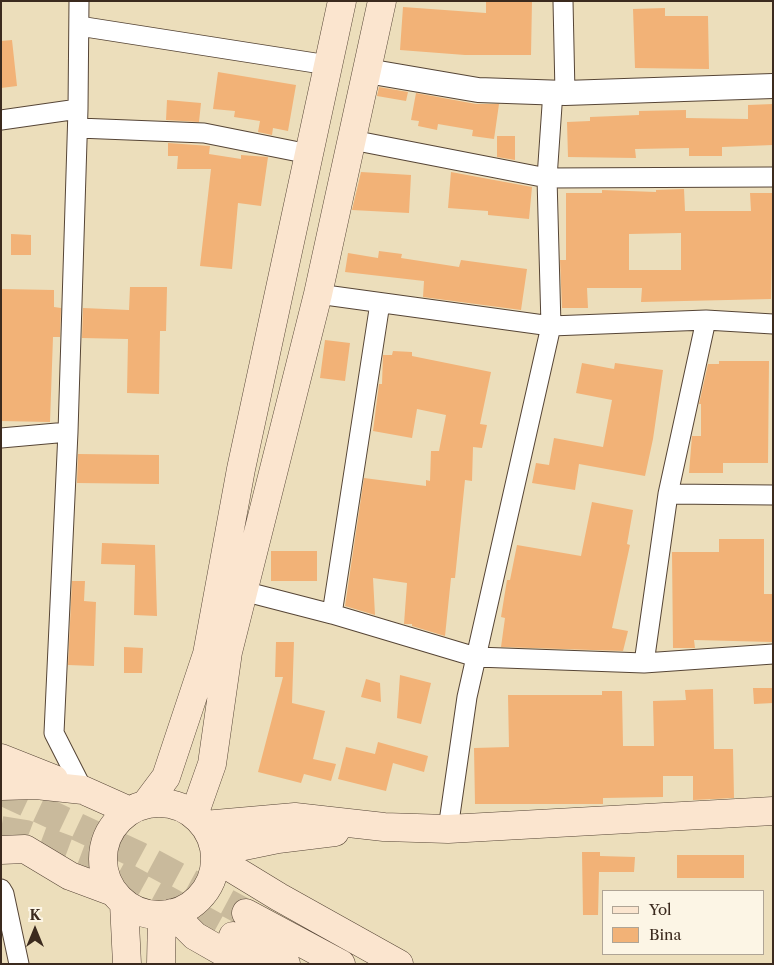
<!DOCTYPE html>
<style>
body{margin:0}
#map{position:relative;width:774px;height:965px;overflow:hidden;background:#ecdebb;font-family:"Libre Caslon Text",serif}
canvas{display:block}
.frame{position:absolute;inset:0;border:2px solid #3b2a1e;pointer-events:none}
.legend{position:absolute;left:602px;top:890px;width:162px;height:65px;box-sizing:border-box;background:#fcf5e5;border:1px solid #afa495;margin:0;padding:6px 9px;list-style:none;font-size:15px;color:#3b2a1e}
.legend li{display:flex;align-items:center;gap:10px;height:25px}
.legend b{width:25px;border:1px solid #afa495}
.north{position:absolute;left:10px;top:905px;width:50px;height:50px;-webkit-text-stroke:4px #fcf5e5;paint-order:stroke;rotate:0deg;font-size:14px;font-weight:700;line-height:20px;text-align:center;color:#3b2a1e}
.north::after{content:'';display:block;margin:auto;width:18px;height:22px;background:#3b2a1e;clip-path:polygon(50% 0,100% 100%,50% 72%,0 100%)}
</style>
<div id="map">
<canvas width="774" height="965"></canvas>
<div class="frame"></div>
<ul class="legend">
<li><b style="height:6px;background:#fbe5cf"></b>Yol</li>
<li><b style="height:14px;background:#f2b277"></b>Bina</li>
</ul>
<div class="north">K</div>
</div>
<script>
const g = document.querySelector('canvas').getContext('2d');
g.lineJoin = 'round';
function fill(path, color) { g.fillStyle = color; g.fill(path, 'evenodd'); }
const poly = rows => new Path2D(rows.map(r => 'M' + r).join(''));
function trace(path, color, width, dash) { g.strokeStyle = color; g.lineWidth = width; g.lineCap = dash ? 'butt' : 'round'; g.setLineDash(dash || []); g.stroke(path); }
fill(poly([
 [486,1,532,1,531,55,465,55,400,50,403,7,486,13],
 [665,8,665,16,708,16,709,69,635,68,633,9],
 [12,40,17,86,1,88,1,41],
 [218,72,296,85,288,131,273,128,272,135,258,132,260,121,234,117,235,111,213,109],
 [379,87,408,92,406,101,377,96],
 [416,93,476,104,499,104,494,139,472,136,473,130,438,124,437,130,418,126,419,121,411,120],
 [167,100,201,103,199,122,166,120],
 [773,104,773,145,722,147,722,156,689,156,689,148,635,149,636,158,568,157,567,122,590,121,590,117,639,115,639,111,686,110,686,118,748,119,748,105],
 [497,136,515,136,515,160,497,157],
 [168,143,210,146,209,154,241,159,241,155,268,157,261,206,238,203,232,269,200,266,211,169,177,169,178,156,168,156],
 [361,172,411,175,409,213,352,210],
 [451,172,532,187,529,219,488,215,488,211,448,208],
 [684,189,685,211,751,211,750,193,773,193,771,299,641,302,642,288,587,288,588,308,562,308,560,260,566,260,566,193,602,193,602,190,656,192,656,190],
 [681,233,681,270,629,270,629,234],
 [11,234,31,235,31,255,11,255],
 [379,251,402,254,401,258,459,267,461,260,527,269,521,310,423,297,424,281,345,272,348,253,378,258],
 [130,287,167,287,166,331,160,331,159,394,127,393,128,339,82,338,83,308,129,310],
 [1,289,54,290,54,307,61,308,60,337,53,337,50,422,1,421],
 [325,340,350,343,345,381,320,378],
 [393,351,412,352,412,356,491,372,480,424,487,425,482,448,473,447,472,481,465,480,455,578,451,578,445,636,412,626,412,624,404,624,407,583,373,578,375,615,345,606,364,478,426,486,426,480,430,481,431,451,439,451,446,415,417,409,412,438,373,431,379,384,382,384,383,355,392,355],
 [719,361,769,361,768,463,723,463,723,473,689,473,692,436,701,436,701,404,699,404,708,364,719,364],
 [582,363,614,369,615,363,663,370,653,439,645,476,579,464,575,490,532,483,536,463,549,465,554,438,603,447,612,400,576,393],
 [78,454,159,455,159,484,77,483],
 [592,502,633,510,627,544,630,545,612,628,628,631,623,651,501,647,505,618,501,617,507,580,510,580,517,545,581,556],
 [719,539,764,539,764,594,773,594,773,642,694,640,695,648,673,648,672,552,719,552],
 [102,543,155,545,157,616,134,615,135,565,101,564],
 [271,551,317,551,317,581,271,581],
 [72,581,85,581,84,601,96,602,94,666,68,665],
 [276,642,294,642,292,703,325,711,313,759,336,764,331,781,304,774,301,783,258,772,283,677,275,677],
 [124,647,143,648,142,673,124,673],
 [400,675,431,683,421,724,397,718],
 [366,679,380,683,381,702,361,697],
 [753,688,773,688,773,703,754,704],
 [713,689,714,749,733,749,734,798,693,800,693,776,663,776,663,797,603,798,603,804,475,804,474,748,509,747,508,695,602,695,602,691,622,691,623,746,654,746,653,701,686,700,685,690],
 [378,742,428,756,424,772,393,763,386,791,338,779,346,747,375,754],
 [582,852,600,852,600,856,635,857,634,872,599,872,598,915,583,915],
 [677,855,744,855,744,878,677,878]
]), '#f2b277');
trace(poly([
 [1,791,140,856,246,913],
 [1,830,26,834,93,859,233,936]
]), '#c9ba9c', 28, [28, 14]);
const minor = poly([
 [79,1,78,109,68,432,54,733,83,790],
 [563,1,565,93],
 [79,26,328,65],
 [1,120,78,109],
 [78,128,204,133,309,154],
 [352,140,547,178,773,177],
 [318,294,551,326,706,320,773,324],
 [1,438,68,432],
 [668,494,773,495],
 [243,591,332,614,476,657,644,663,773,654],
 [332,614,380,303],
 [644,663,668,494,706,320],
 [448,829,467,697,551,326,547,178,553,91],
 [1,889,4,894,19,964]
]);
const tertiary = poly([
 [367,71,478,90,565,93,773,86]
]);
const secondary = poly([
 [1,758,54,779],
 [1,786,36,785,83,790,130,811],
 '103 859a56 56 0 1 1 112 0a56 56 0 1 1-112 0Z',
 [145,805,166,777,207,654,241,469,342,1],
 [194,815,212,764,228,652,318,294,382,1],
 [204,825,295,817,384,827,448,829,773,811],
 [1,850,25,849,70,876,113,892],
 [215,852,278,839,335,832],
 [215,858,279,897,399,964],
 [124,903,127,964],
 [172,913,195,936,244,964],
 [246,913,341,964],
 [233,936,286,964],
 [161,964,162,915]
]);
trace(minor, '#564536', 21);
trace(tertiary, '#564536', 26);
trace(secondary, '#564536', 29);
trace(minor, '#fff', 19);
trace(tertiary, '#fff', 24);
trace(secondary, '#fbe5cf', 28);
</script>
